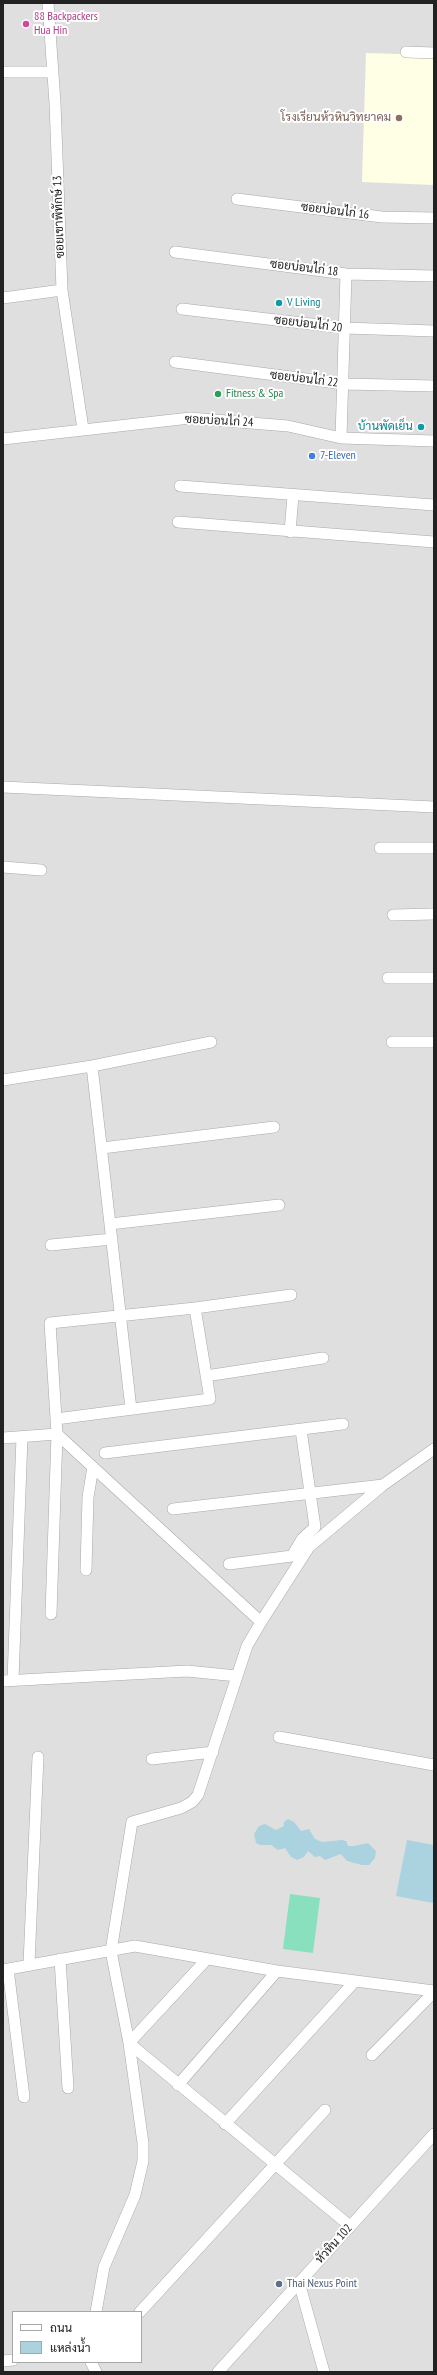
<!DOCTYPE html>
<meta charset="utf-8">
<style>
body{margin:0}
#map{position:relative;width:437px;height:2375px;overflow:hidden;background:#f2efe9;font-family:"PT Sans Narrow",Sarabun,sans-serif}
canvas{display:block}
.frame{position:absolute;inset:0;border:4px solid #222;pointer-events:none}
.legend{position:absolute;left:12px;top:2311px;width:130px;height:52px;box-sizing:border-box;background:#fff;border:1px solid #a7a7a7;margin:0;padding:5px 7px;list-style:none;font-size:12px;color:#222}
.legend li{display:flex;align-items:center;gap:8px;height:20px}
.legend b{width:20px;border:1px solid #a7a7a7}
</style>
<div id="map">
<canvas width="437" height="2375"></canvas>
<div class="frame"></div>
<ul class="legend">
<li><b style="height:5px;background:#fff"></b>ถนน</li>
<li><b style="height:11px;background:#aad3df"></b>แหล่งน้ำ</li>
</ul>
</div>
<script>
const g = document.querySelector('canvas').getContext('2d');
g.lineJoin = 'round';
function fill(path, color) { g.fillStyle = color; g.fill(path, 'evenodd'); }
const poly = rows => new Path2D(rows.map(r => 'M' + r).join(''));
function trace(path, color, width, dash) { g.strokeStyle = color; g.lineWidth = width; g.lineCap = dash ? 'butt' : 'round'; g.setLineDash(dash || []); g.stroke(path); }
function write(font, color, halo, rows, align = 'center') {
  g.font = font + ' "PT Sans Narrow",Sarabun,sans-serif'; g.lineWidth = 4; g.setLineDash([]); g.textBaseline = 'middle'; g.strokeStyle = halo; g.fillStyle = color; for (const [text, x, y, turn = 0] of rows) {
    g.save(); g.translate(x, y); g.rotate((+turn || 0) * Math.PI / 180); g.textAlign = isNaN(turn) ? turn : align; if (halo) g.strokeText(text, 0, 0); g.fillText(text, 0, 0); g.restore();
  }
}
fill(poly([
 [3,3,434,3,434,2372,3,2372],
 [13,2312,141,2312,141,2362,13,2362]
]), '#e0dfdf');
fill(poly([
 [366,53,434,55,434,185,362,182]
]), '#ffffe5');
fill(poly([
 [290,1894,320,1898,313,1953,283,1949]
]), '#88e0be');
fill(poly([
 [288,1819,294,1822,301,1831,309,1829,315,1839,322,1842,342,1840,346,1841,348,1846,354,1846,368,1843,376,1851,375,1858,369,1865,362,1865,347,1861,341,1854,325,1860,320,1856,315,1857,308,1851,304,1857,297,1860,291,1857,285,1848,278,1850,271,1845,260,1845,256,1843,254,1834,259,1826,265,1824,276,1830,284,1826,284,1822],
 [407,1840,434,1845,433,1903,396,1896]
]), '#aad3df');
const minor = poly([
 [48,3,55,103,62,290,83,429],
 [406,52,434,53],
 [3,72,52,72],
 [237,199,382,217,434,218],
 [175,252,346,274,434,276],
 [3,298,62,290],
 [182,309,345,328,434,331],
 [175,362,345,384,434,386],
 [341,438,346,274],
 [3,439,190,418,288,426,341,438,434,441],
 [180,486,434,505],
 [178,522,434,542],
 [290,532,293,495],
 [3,787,434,807],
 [380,848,434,848],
 [3,867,41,870],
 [393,915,434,914],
 [388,978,434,978],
 [392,1042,434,1042],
 [92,1066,131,1409],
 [3,1080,92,1066,211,1042],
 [102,1148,274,1127],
 [110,1224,279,1205],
 [51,1245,112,1239],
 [206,1376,323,1358],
 [56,1419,210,1399,195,1308],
 [3,1438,57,1434,261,1622,247,1646,198,1795,192,1802,181,1808,132,1822,111,1951,129,2043,143,2143,143,2161,135,2195,104,2267,96,2312],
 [105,1453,343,1424],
 [173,1509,383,1485],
 [229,1564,292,1556,302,1539,315,1527,301,1430],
 [86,1570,88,1497,93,1467],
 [51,1614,57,1434,50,1323,195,1308,291,1295],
 [261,1622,309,1547,383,1485,434,1449],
 [13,1680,22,1437],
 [3,1681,187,1671,237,1676],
 [279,1737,434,1765],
 [152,1759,213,1752],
 [60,1959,68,2088],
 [29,1964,38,1757],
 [8,1969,24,2097],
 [3,1970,135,1946,277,1971,434,1991],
 [129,2043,350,2226],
 [129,2043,207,1959],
 [372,2055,434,1992],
 [178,2085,277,1971],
 [225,2124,355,1981],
 [299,2282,324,2372],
 [140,2312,325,2110],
 [3,2361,13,2360],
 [91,2362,96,2372],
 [218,2372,434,2134]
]);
trace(minor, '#a9a9a9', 12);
trace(minor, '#fff', 11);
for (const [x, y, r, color] of [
 [26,24,4,"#d1479c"],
 [399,118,4,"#8d6e63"],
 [279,303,4,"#0f9aa8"],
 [218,394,4,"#2e9e5b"],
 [421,427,4,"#0f9aa8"],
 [312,456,4,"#3f7fe0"],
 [279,2284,4,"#5c6f8a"]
]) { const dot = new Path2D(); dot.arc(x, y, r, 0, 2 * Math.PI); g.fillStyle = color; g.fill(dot); trace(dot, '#fff', 1.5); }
write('12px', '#b23c85', '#fff', [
 ["88 Backpackers",34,17],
 ["Hua Hin",34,31]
], 'left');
write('12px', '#785e54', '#fff', [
 ["โรงเรียนห้วหินวิทยาคม",391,118]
], 'right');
write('12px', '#222', '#fff', [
 ["ซอยบ่อนไก่ 16",335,211,7],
 ["ซอยเขาพิทักษ์ 13",59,217,-92],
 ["ซอยบ่อนไก่ 18",304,268,7],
 ["ซอยบ่อนไก่ 20",308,324,7],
 ["ซอยบ่อนไก่ 22",304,379,7],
 ["ซอยบ่อนไก่ 24",219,421,3],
 ["หัวหิน 102",334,2244,-48]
]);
write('12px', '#0d838f', '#fff', [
 ["V Living",287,303],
 ["บ้านพัดเย็น",413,427,"right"]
], 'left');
write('12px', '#27864d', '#fff', [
 ["Fitness & Spa",226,394]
], 'left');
write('12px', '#366cbe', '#fff', [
 ["7-Eleven",320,456]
], 'left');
write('12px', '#4e5e75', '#fff', [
 ["Thai Nexus Point",287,2284]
], 'left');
</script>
